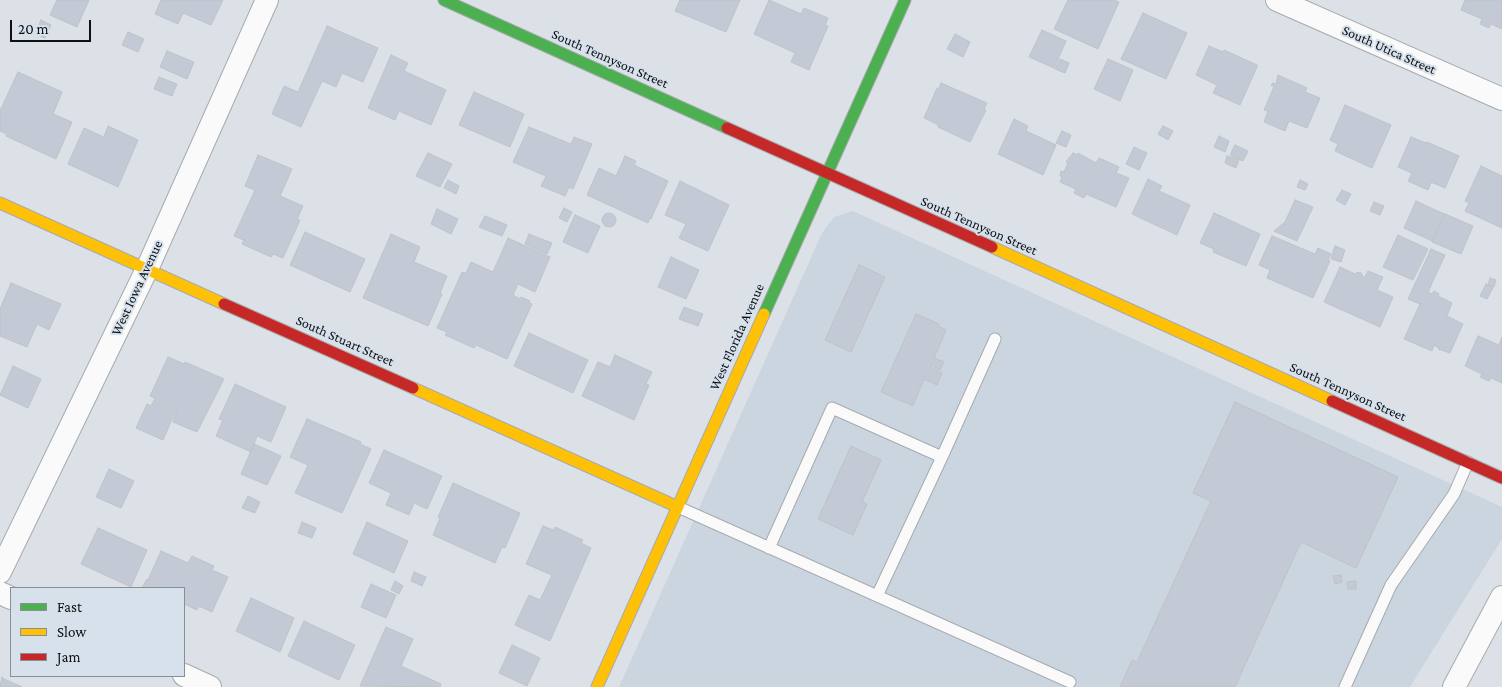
<!DOCTYPE html>
<style>
body{margin:0}
#map{position:relative;width:1502px;height:687px;overflow:hidden;background:#dce1e7;font-family:"Crimson Pro",serif}
canvas{display:block}
.legend{position:absolute;left:10px;top:587px;width:175px;height:90px;box-sizing:border-box;background:#d7e1ec;border:1px solid #878e96;margin:0;padding:6px 9px;list-style:none;font-size:15px;color:#0e1114}
.legend li{display:flex;align-items:center;gap:10px;height:25px}
.legend b{width:25px;border:1px solid #878e96}
.scale{position:absolute;left:10px;top:20px;width:81px;height:22px;box-sizing:border-box;border:2px solid #0e1114;border-top:0;padding-left:6px;font-size:15px;line-height:18px;white-space:nowrap;color:#0e1114;-webkit-text-stroke:4px #d7e1ec;paint-order:stroke}
</style>
<div id="map">
<canvas width="1502" height="687"></canvas>
<ul class="legend">
<li><b style="height:6px;background:#4caf50"></b>Fast</li>
<li><b style="height:6px;background:#ffc107"></b>Slow</li>
<li><b style="height:6px;background:#c62828"></b>Jam</li>
</ul>
<div class="scale">20 m</div>
</div>
<script>
const g = document.querySelector('canvas').getContext('2d');
g.lineJoin = 'round';
function fill(path, color) { g.fillStyle = color; g.fill(path, 'evenodd'); }
const poly = rows => new Path2D(rows.map(r => 'M' + r).join(''));
function trace(path, color, width, dash) { g.strokeStyle = color; g.lineWidth = width; g.lineCap = dash ? 'butt' : 'round'; g.setLineDash(dash || []); g.stroke(path); }
function write(font, color, halo, rows, align = 'center') {
  g.font = font + ' "Crimson Pro",serif'; g.lineWidth = 4; g.setLineDash([]); g.textBaseline = 'middle'; g.strokeStyle = halo; g.fillStyle = color; for (const [text, x, y, turn = 0] of rows) {
    g.save(); g.translate(x, y); g.rotate((+turn || 0) * Math.PI / 180); g.textAlign = isNaN(turn) ? turn : align; if (halo) g.strokeText(text, 0, 0); g.fillText(text, 0, 0); g.restore();
  }
}
fill(poly([
 [853,211,1502,507,1502,539,1410,687,619,687,822,233,834,217]
]), '#cbd5e0');
const building = poly([
 [57,0,89,0,77,27,50,15,57,0],
 [161,0,223,0,211,25,183,13,178,24,155,14,161,0],
 [680,0,740,0,726,32,675,11,680,0],
 [769,0,801,14,804,8,828,18,825,25,828,26,809,70,791,62,795,53,754,34,769,0],
 [1068,0,1114,0,1119,2,1098,49,1054,29,1068,0],
 [1465,0,1502,0,1502,29,1491,24,1489,28,1480,24,1482,19,1461,10,1465,0],
 [1143,13,1187,33,1166,79,1121,59,1143,13],
 [41,20,51,25,45,38,35,34,41,20],
 [327,26,378,48,363,82,342,73,336,87,322,81,301,127,272,114,284,86,298,92,327,26],
 [1042,30,1066,41,1054,68,1029,57,1042,30],
 [128,32,144,39,138,52,122,45,128,32],
 [955,34,970,42,963,57,947,49,955,34],
 [1209,46,1223,52,1224,50,1257,65,1257,67,1240,105,1213,93,1217,85,1196,75,1209,46],
 [167,51,194,62,187,79,160,67,167,51],
 [391,55,408,63,404,71,446,90,431,125,399,111,395,120,368,108,391,55],
 [1060,59,1069,63,1065,73,1055,69,1060,59],
 [1108,59,1133,70,1120,101,1094,89,1108,59],
 [18,72,62,92,53,114,72,122,56,159,6,136,7,134,0,131,0,111,18,72],
 [1278,75,1307,88,1305,92,1320,98,1307,128,1289,121,1285,131,1264,122,1268,111,1264,110,1274,87,1271,85,1273,83,1276,84,1278,75],
 [159,77,177,84,172,96,154,89,159,77],
 [941,83,987,103,984,109,986,110,970,142,938,127,939,125,924,118,937,88,939,89,941,83],
 [474,92,524,114,510,147,459,125,474,92],
 [1345,105,1391,125,1372,168,1335,151,1338,144,1330,140,1345,105],
 [1014,119,1028,126,1026,131,1056,145,1043,175,998,154,1014,119],
 [108,126,138,140,118,187,68,164,84,128,104,137,108,126],
 [1163,126,1173,131,1168,140,1158,134,1163,126],
 [529,127,571,144,574,137,592,144,573,189,569,187,565,196,541,186,546,176,513,162,529,127],
 [1062,131,1071,135,1066,147,1056,143,1062,131],
 [1219,136,1229,141,1225,152,1214,147,1219,136],
 [1411,137,1426,143,1427,142,1459,156,1445,188,1431,182,1428,190,1408,181,1412,173,1398,167,1411,137],
 [1235,145,1248,151,1243,161,1230,155,1235,145],
 [1134,147,1147,153,1139,170,1126,164,1134,147],
 [428,153,452,164,440,187,416,176,428,153],
 [1073,153,1077,155,1078,153,1096,163,1099,158,1119,167,1116,173,1129,178,1116,207,1086,194,1084,198,1074,193,1076,189,1060,182,1062,177,1060,176,1061,171,1064,172,1068,163,1066,162,1073,153],
 [258,155,292,169,280,196,303,206,297,219,300,220,283,258,273,254,271,257,242,244,244,240,234,236,255,190,245,186,258,155],
 [625,156,636,161,634,165,668,181,651,219,650,218,648,223,587,195,599,168,616,176,625,156],
 [1227,156,1239,160,1236,168,1225,163,1227,156],
 [1481,166,1502,176,1502,228,1465,211,1469,203,1465,201,1481,166],
 [1148,179,1162,186,1159,191,1190,205,1177,235,1132,214,1148,179],
 [448,180,459,186,456,194,444,188,448,180],
 [1300,180,1308,184,1305,190,1297,187,1300,180],
 [680,181,729,205,708,251,679,238,686,224,665,215,680,181],
 [1342,190,1351,194,1345,205,1336,200,1342,190],
 [1295,200,1313,207,1297,241,1274,231,1285,222,1295,200],
 [1416,201,1444,214,1432,241,1404,228,1416,201],
 [1374,202,1384,206,1380,215,1370,211,1374,202],
 [564,208,572,212,567,222,559,218,564,208],
 [437,209,458,219,451,234,431,224,437,209],
 '602 220a7 7 0 1 1 14 0a7 7 0 1 1-14 0Z',
 [1214,213,1260,234,1246,266,1213,252,1214,249,1200,243,1214,213],
 [1445,214,1473,226,1461,254,1432,242,1445,214],
 [575,215,600,226,588,253,563,242,575,215],
 [485,216,507,225,502,236,479,227,485,216],
 [305,232,365,259,350,292,290,265,305,232],
 [391,234,420,247,414,262,447,276,440,293,442,294,428,326,363,298,391,234],
 [529,234,552,243,547,254,525,244,529,234],
 [1398,235,1428,249,1413,280,1383,267,1398,235],
 [1272,236,1315,254,1318,248,1331,254,1328,260,1330,261,1313,298,1267,278,1270,270,1259,265,1272,236],
 [508,238,550,257,535,292,518,284,513,295,520,299,521,297,530,301,529,303,532,304,507,359,476,345,474,348,445,335,447,332,437,328,462,272,466,273,471,262,493,272,508,238],
 [1335,246,1345,250,1341,262,1331,259,1335,246],
 [1431,249,1445,255,1428,292,1432,294,1434,291,1439,294,1438,296,1452,303,1447,316,1463,324,1450,353,1438,349,1439,348,1434,345,1432,351,1404,339,1420,304,1408,299,1431,249],
 [671,257,699,270,686,299,658,287,671,257],
 [859,265,885,277,851,352,825,340,859,265],
 [1340,267,1355,274,1357,272,1361,273,1364,278,1368,271,1383,277,1377,290,1393,297,1380,327,1324,302,1340,267],
 [1490,278,1496,280,1494,287,1488,285,1490,278],
 [11,283,61,304,49,330,37,324,27,347,0,336,0,309,11,283],
 [1486,284,1493,288,1487,299,1480,296,1486,284],
 [684,307,703,314,698,326,679,319,684,307],
 [916,314,939,324,938,326,946,330,934,358,944,362,940,370,931,365,930,367,942,373,937,385,924,379,913,406,881,392,916,314],
 [529,333,588,360,573,393,514,366,529,333],
 [1478,336,1499,345,1502,337,1502,383,1491,378,1489,381,1480,377,1482,374,1465,366,1478,336],
 [615,355,652,372,646,384,649,385,634,420,582,396,598,362,610,367,615,355],
 [168,357,184,364,185,362,224,379,197,432,173,422,177,410,176,410,163,440,136,428,147,404,151,406,155,398,150,396,168,357],
 [13,366,41,379,28,408,0,395,13,366],
 [235,384,286,407,271,442,257,436,251,452,216,436,223,420,219,419,235,384],
 [1235,402,1398,477,1356,568,1301,542,1235,687,1120,687,1132,660,1137,662,1211,501,1193,493,1235,402],
 [307,419,361,442,360,444,371,449,342,513,295,493,308,465,290,457,307,419],
 [254,444,281,456,267,485,241,474,254,444],
 [851,446,881,460,862,502,867,504,853,535,818,519,851,446],
 [384,450,442,476,427,509,414,503,409,515,386,505,391,493,369,483,384,450],
 [109,469,134,481,121,508,96,497,109,469],
 [453,483,520,513,505,548,502,547,495,563,433,535,440,518,438,517,453,483],
 [248,496,260,502,255,513,242,508,248,496],
 [302,522,316,528,312,538,298,533,302,522],
 [367,522,408,541,394,573,353,554,367,522],
 [543,526,553,530,555,527,583,540,581,543,591,548,550,641,515,625,529,595,540,600,552,575,526,564,543,526],
 [98,528,147,550,131,587,81,564,98,528],
 [161,551,188,563,192,556,214,566,212,570,228,577,212,612,199,606,197,610,184,604,184,588,142,588,147,579,148,580,161,551],
 [414,572,426,577,422,586,411,581,414,572],
 [1341,575,1342,582,1335,584,1333,576,1341,575],
 [395,581,403,586,399,594,391,590,395,581],
 [1356,581,1356,589,1348,589,1347,582,1356,581],
 [371,584,396,595,386,618,361,607,371,584],
 [251,598,294,618,280,652,236,631,251,598],
 [304,621,355,645,339,680,288,656,304,621],
 [386,627,413,639,401,666,441,684,440,687,360,686,386,627],
 [512,645,540,658,527,686,499,673,512,645],
 [2,677,4,679,22,687,0,687,2,677]
]);
fill(building, '#c3c9d5');
trace(building, '#bfc2c7', 1);
const lane = poly([
 [678,507,1070,682],
 [769,548,832,408,942,457,995,339],
 [877,596,942,457],
 [1345,687,1391,585,1454,494,1468,462]
]);
const street = poly([
 [1277,0,1502,99],
 [0,572,147,269,267,0],
 [0,593,11,598],
 [184,675,210,687],
 [1454,687,1502,597]
]);
const fast = poly([
 [444,0,727,128],
 [764,314,905,0]
]);
const slow = poly([
 [0,203,224,304],
 [992,247,1332,401],
 [413,388,678,507],
 [597,687,764,314]
]);
const jam = poly([
 [727,128,992,247],
 [224,304,413,388],
 [1332,401,1502,478]
]);
trace(lane, '#a6aaae', 13);
trace(street, '#a6aaae', 24);
trace(fast, '#a6aaae', 13);
trace(slow, '#a6aaae', 13);
trace(jam, '#a6aaae', 13);
trace(lane, '#fafafb', 11);
trace(street, '#fafafb', 22);
trace(fast, '#4caf50', 11);
trace(slow, '#ffc107', 11);
trace(jam, '#c62828', 11);
write('14px', '#0e1114', '#d7e1ec', [
 ["South Utica Street",1389,50,24],
 ["South Tennyson Street",610,59,24],
 ["South Tennyson Street",979,226,24],
 ["West Iowa Avenue",137,288,-65],
 ["West Florida Avenue",737,337,-66],
 ["South Stuart Street",345,341,24],
 ["South Tennyson Street",1348,392,24]
]);
</script>
